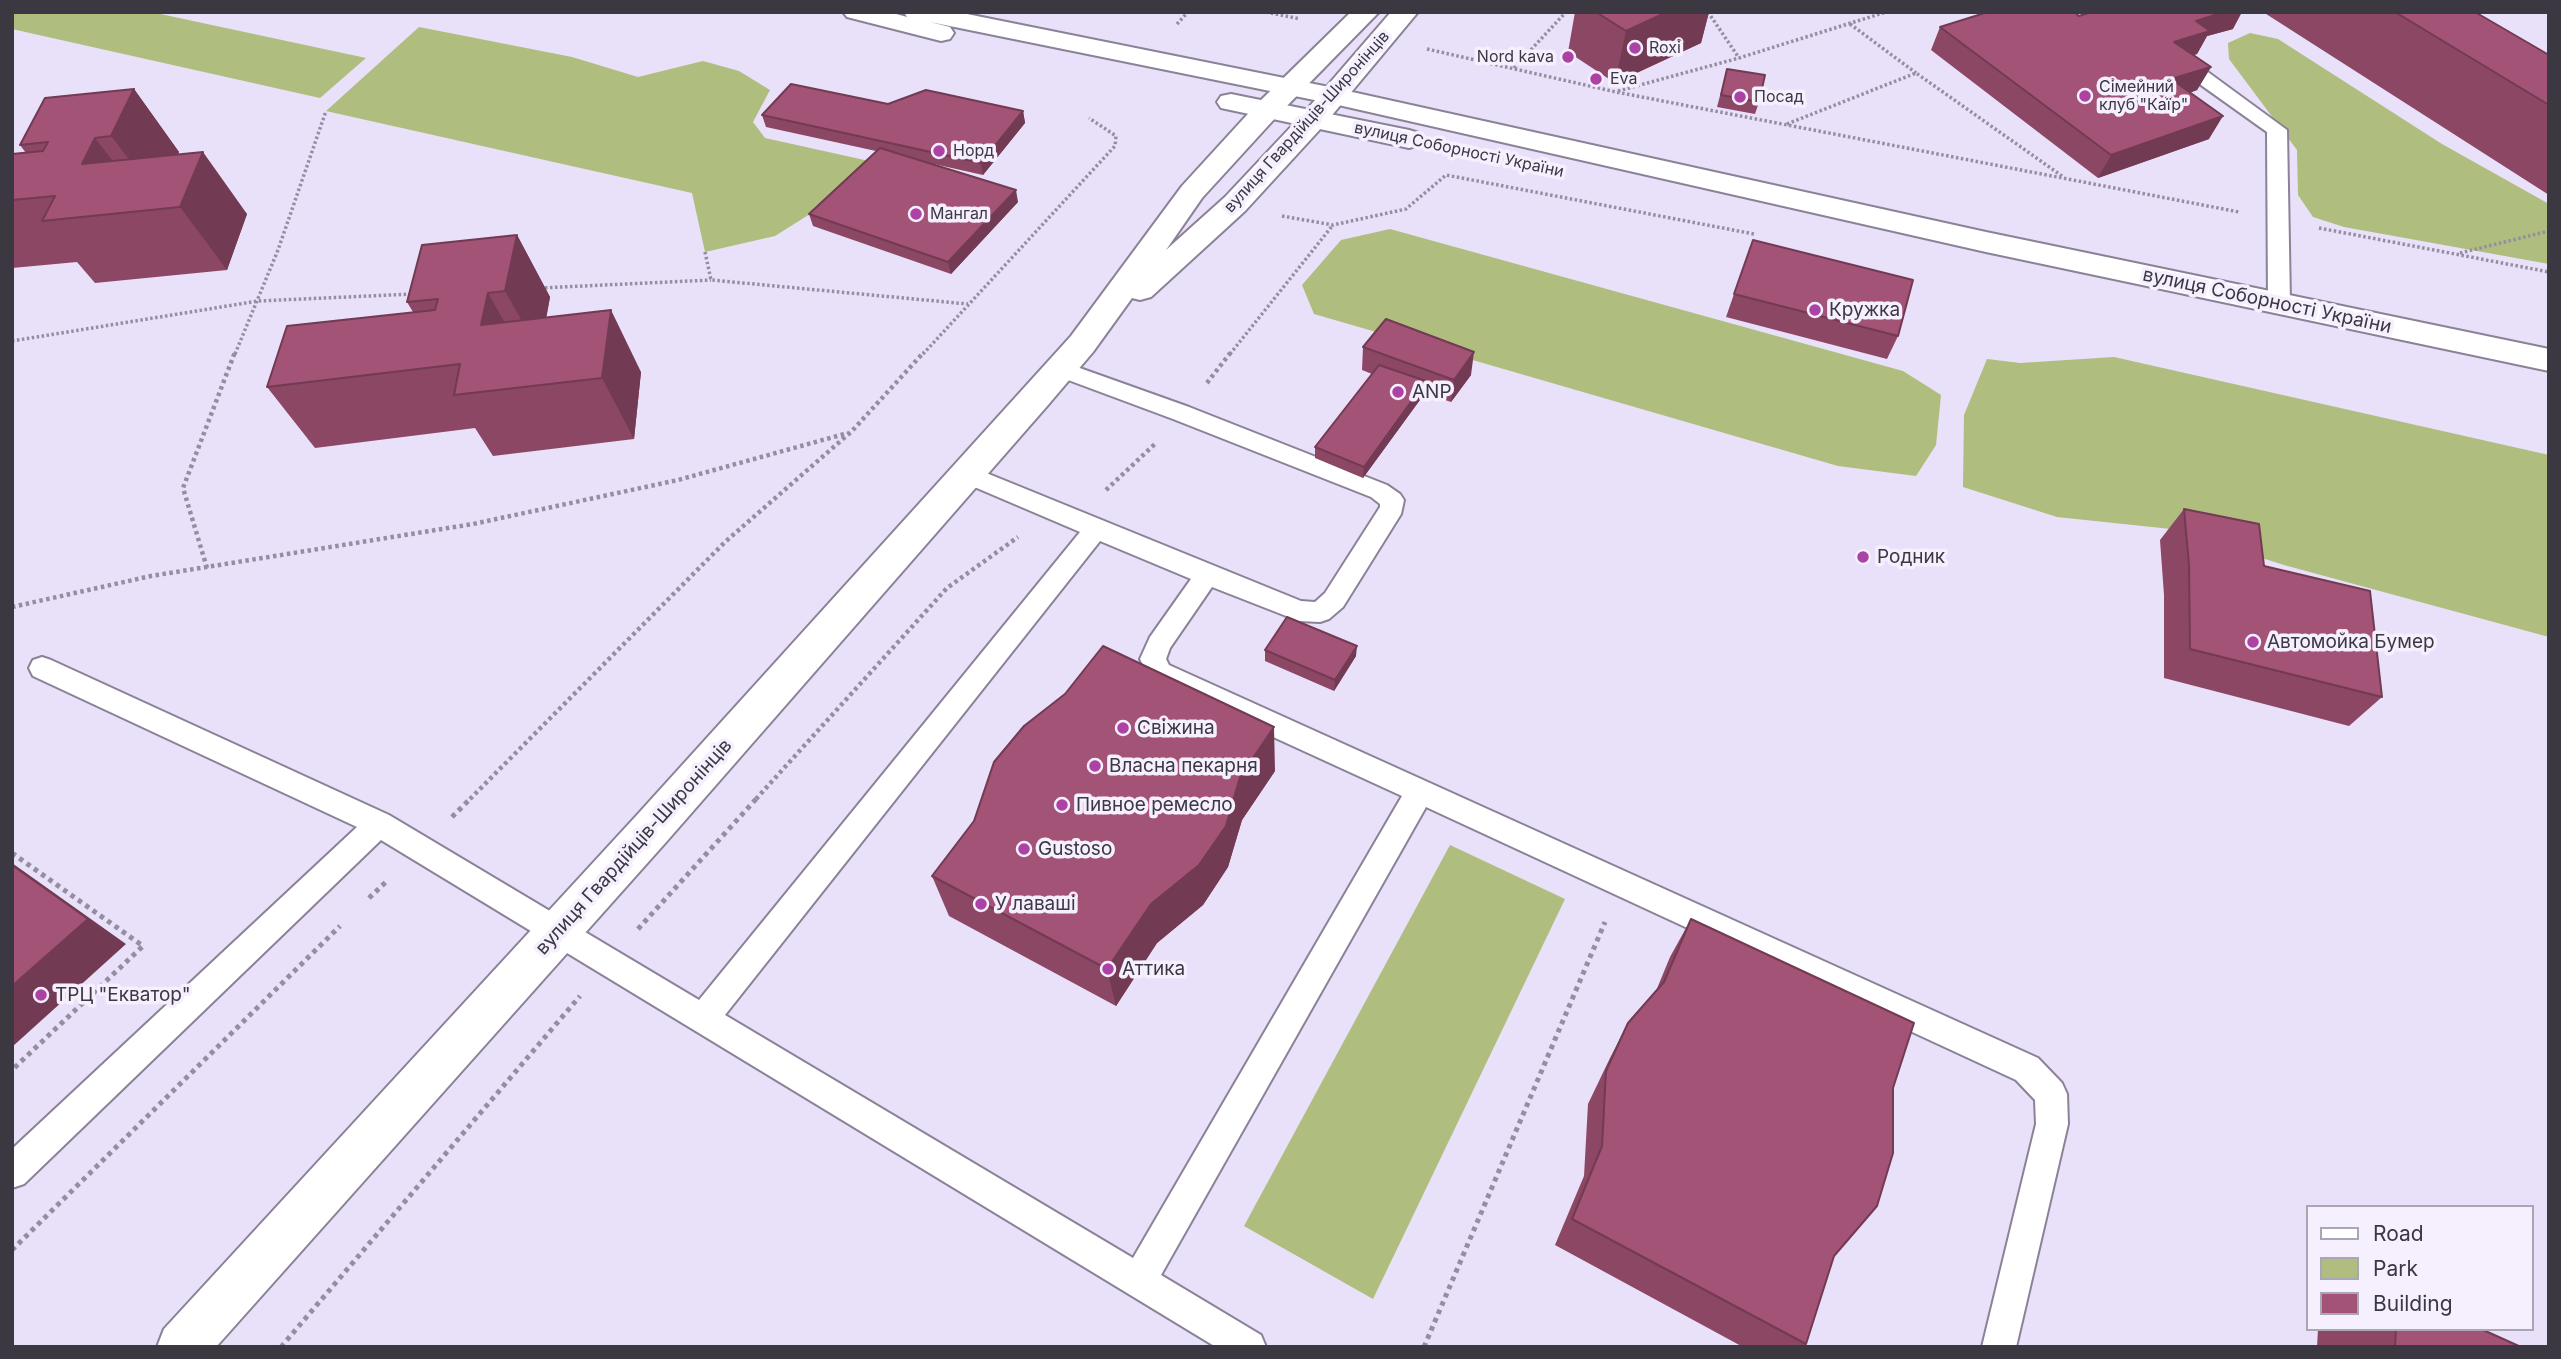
<!DOCTYPE html>
<meta charset="utf-8">
<style>
body{margin:0}
#map{position:relative;width:2561px;height:1359px;overflow:hidden;background:#e9e0f9;font-family:Inter,sans-serif}
canvas{display:block}
.frame{position:absolute;inset:0;border:14px solid #3c3842;pointer-events:none}
.legend{position:absolute;left:2306px;top:1205px;width:228px;height:126px;box-sizing:border-box;background:#f5effe;border:2px solid #aba6b3;margin:0;padding:9px 12px;list-style:none;font-size:21px;color:#3c3842}
.legend li{display:flex;align-items:center;gap:14px;height:35px}
.legend b{width:35px;border:2px solid #aba6b3}
</style>
<div id="map">
<canvas width="2561" height="1359"></canvas>
<div class="frame"></div>
<ul class="legend">
<li><b style="height:9px;background:#fff"></b>Road</li>
<li><b style="height:19px;background:#afbd7e"></b>Park</li>
<li><b style="height:19px;background:#a35376"></b>Building</li>
</ul>
</div>
<script>
const g = document.querySelector('canvas').getContext('2d');
g.lineJoin = 'round';
function fill(path, color) { g.fillStyle = color; g.fill(path, 'evenodd'); }
const poly = rows => new Path2D(rows.map(r => 'M' + r).join(''));
function trace(path, color, width, dash) { g.strokeStyle = color; g.lineWidth = width; g.lineCap = dash ? 'butt' : 'round'; g.setLineDash(dash || []); g.stroke(path); }
function write(font, color, halo, rows, align = 'center') {
  g.font = font + ' Inter,sans-serif'; g.lineWidth = 7; g.setLineDash([]); g.textBaseline = 'middle'; g.strokeStyle = halo; g.fillStyle = color; for (const [text, x, y, turn = 0] of rows) {
    g.save(); g.translate(x, y); g.rotate((+turn || 0) * Math.PI / 180); g.textAlign = isNaN(turn) ? turn : align; if (halo) g.strokeText(text, 0, 0); g.fillText(text, 0, 0); g.restore();
  }
}
fill(poly([
 [12,12,151,12,366,58,320,98,12,29],
 [419,27,572,57,638,77,703,61,739,71,770,90,753,122,765,138,869,161,837,197,775,236,705,252,692,193,326,111],
 [2250,33,2278,39,2442,144,2549,204,2549,264,2344,227,2313,217,2298,195,2297,150,2229,59,2228,43],
 [1390,229,1903,371,1941,395,1936,445,1916,476,1838,466,1314,314,1302,285,1341,240],
 [2114,357,2549,455,2549,637,2284,565,2171,529,2057,517,1963,487,1964,415,1987,359,2020,363],
 [1450,845,1565,899,1373,1299,1244,1226]
]), '#afbd7e');
const service = poly([
 [2194,65,2201,67,2287,130,2290,303,2287,308,2271,308,2268,303,2267,132,2187,75,2185,71,2187,67,2194,65],
 [1060,361,1189,407,1387,485,1400,494,1404,500,1401,514,1343,607,1329,619,1320,622,1299,621,1212,587,1170,648,1166,659,1169,665,2038,1058,2062,1083,2067,1094,2068,1124,2016,1347,1982,1347,2036,1124,2035,1100,2016,1080,1426,807,1161,1275,1261,1335,1266,1347,1216,1347,381,840,24,1184,12,1188,12,1149,357,827,33,676,29,668,33,660,42,657,51,660,389,815,699,1000,1080,532,958,480,954,474,958,468,966,465,974,468,1301,601,1315,602,1325,593,1380,507,1380,504,1371,497,1173,419,1052,374,1049,369,1052,364,1060,361],
 [1100,541,1191,579,1150,637,1140,659,1151,681,1402,796,1133,1258,725,1015,1100,541]
]);
const tertiary = poly([
 [843,12,889,12,907,17,904,12,957,12,1334,88,1986,232,2549,349,2549,371,1986,252,1334,104,930,22,950,27,954,33,950,39,941,41,847,17,843,12],
 [1231,94,1409,130,1419,133,1423,139,1419,145,1409,148,1221,108,1217,102,1221,96,1231,94]
]);
const secondary = poly([
 [1351,12,1379,12,1277,116,1202,198,1166,250,1225,197,1303,114,1391,12,1418,12,1323,126,1245,211,1151,297,1140,300,1132,298,1093,352,1048,405,667,841,216,1347,157,1347,164,1329,637,815,1071,336,1182,186,1257,104,1351,12]
]);
trace(service, '#8b8298', 4);
trace(tertiary, '#8b8298', 4);
trace(secondary, '#8b8298', 4);
trace(poly([
 [1266,12,1300,19],
 [1708,12,1739,58],
 [1177,24,1188,12],
 [1850,24,1916,73],
 [1427,49,1616,92,2239,212],
 [1514,68,1566,12],
 [1618,91,1739,58,1886,12],
 [1787,124,1916,73,2062,176],
 [1282,216,1333,225,1406,209,1446,175,1754,234],
 [2319,228,2549,272],
 [705,252,711,280,968,304],
 [2460,253,2549,231],
 [540,288,711,280],
 [12,341,258,301,413,294],
 [235,354,278,250,326,111],
 [923,354,1115,146,1116,136,1089,118],
 [1230,354,1333,225]
]), '#958ea0', 3.5, [2.5, 2.5]);
trace(poly([
 [1207,383,1231,352],
 [1106,490,1156,443],
 [207,568,183,488,235,352],
 [12,607,151,576,473,524,678,480,848,433],
 [470,799,725,542,852,431,924,352],
 [756,799,947,588,1018,537]
]), '#958ea0', 4.5, [3.5, 3.5]);
trace(poly([
 [452,817,471,798],
 [12,853,143,946,12,1070],
 [369,898,388,880],
 [638,929,757,798],
 [12,1250,340,926],
 [281,1347,580,996],
 [1424,1347,1605,922]
]), '#958ea0', 5, [4.5, 4.5]);
fill(service, '#fff');
fill(tertiary, '#fff');
fill(secondary, '#fff');
fill(poly([
 [1575,12,1709,12,1701,43,1615,83,1568,52],
 [2263,12,2475,12,2549,55,2549,195],
 [2079,16,2233,29,2207,36,2197,54,2194,55,2211,67,2197,90,2190,93,2209,139,2098,178,1931,50,1940,27],
 [1727,69,1759,102,1755,114,1717,107],
 [134,89,179,152,178,154,247,214,227,270,95,283,77,262,12,268,12,154,26,153,20,145],
 [888,104,1023,111,1025,123,983,175,925,162,1018,202,951,274,813,226,809,214,876,151,766,127,762,115],
 [517,235,550,297,546,318,641,372,634,439,493,456,475,428,315,448,267,387,413,312,407,302],
 [1734,294,1898,336,1887,359,1726,317],
 [1363,347,1471,375,1451,402,1425,393,1363,478,1315,458,1315,447,1372,374,1362,370],
 [2184,509,2264,566,2382,697,2349,726,2164,678,2164,595,2160,540],
 [1265,650,1356,656,1334,691,1265,661],
 [1275,771,1242,820,1228,867,1203,905,1157,943,1116,1006,949,916,932,876,974,821],
 [1691,919,1834,1256,1806,1344,1803,1347,1743,1347,1555,1245,1584,1176,1588,1104,1610,1058,1628,1023,1656,991,1670,957],
 [2318,1329,2481,1329,2521,1347,2317,1347]
]), '#8c4765');
fill(poly([
 [1667,12,1709,12,1701,43,1615,83,1626,31],
 [2224,12,2242,12,2233,29,2207,36,2197,54,2162,65,2174,42,2196,21],
 [2211,67,2197,90,2158,103,2171,79],
 [134,89,179,152,159,198,111,136],
 [1023,111,1025,123,983,175,981,163],
 [2223,116,2209,139,2098,178,2111,155],
 [95,138,143,200,82,164],
 [203,152,247,214,227,270,180,207],
 [1016,190,1018,202,951,274,948,262],
 [517,235,550,297,540,353,505,291],
 [488,293,523,355,481,325],
 [611,310,641,372,634,439,602,378],
 [1474,352,1471,375,1451,402,1454,380],
 [1426,381,1425,393,1363,478,1364,467],
 [1357,646,1356,656,1334,691,1335,680],
 [1274,727,1275,771,1242,820,1228,867,1203,905,1157,943,1116,1006,1107,969,1151,904],
 [12,863,126,944,12,1047]
]), '#723a53');
const building = poly([
 [1596,12,1667,12,1626,31,1596,12],
 [1988,12,2074,12,2079,16,2091,12,2224,12,2196,21,2210,31,2174,42,2211,67,2171,79,2223,116,2111,155,1940,27,1988,12],
 [2395,12,2475,12,2549,55,2549,105,2395,12],
 [1727,69,1765,75,1759,102,1721,95,1727,69],
 [791,84,888,104,926,90,1023,111,981,163,762,115,791,84],
 [134,89,111,136,95,138,82,164,203,152,180,207,42,221,55,196,12,200,12,154,43,151,48,142,20,145,45,98,134,89],
 [880,148,1016,190,948,262,809,214,880,148],
 [517,235,505,291,488,293,481,325,611,310,602,378,454,395,460,364,267,387,287,326,435,310,438,299,407,302,422,245,517,235],
 [1753,240,1913,280,1898,336,1734,294,1753,240],
 [1386,319,1474,352,1454,380,1363,347,1386,319],
 [1379,365,1426,381,1364,467,1315,447,1379,365],
 [2184,509,2259,524,2264,566,2370,591,2382,697,2190,649,2189,565,2184,509],
 [1287,617,1357,646,1335,680,1265,650,1287,617],
 [1103,646,1274,727,1240,777,1226,826,1199,865,1151,904,1107,969,932,876,974,821,994,762,1024,726,1065,694,1103,646],
 [12,865,88,919,12,986,12,865],
 [1691,919,1914,1023,1893,1088,1893,1153,1877,1206,1834,1256,1806,1344,1572,1219,1602,1146,1606,1071,1628,1023,1664,982,1691,919],
 [2396,1329,2481,1329,2521,1347,2395,1347,2396,1329]
]);
fill(building, '#a35376');
trace(building, '#723a53', 2);
for (const [x, y, r, color] of [
 [1635,48,7,"#ac42a4"],
 [1568,57,7,"#ac42a4"],
 [1596,79,7,"#ac42a4"],
 [2085,96,7,"#ac42a4"],
 [1740,97,7,"#ac42a4"],
 [939,151,7,"#ac42a4"],
 [916,214,7,"#ac42a4"],
 [1815,310,7,"#ac42a4"],
 [1398,392,7,"#ac42a4"],
 [1863,557,7,"#ac42a4"],
 [2253,642,7,"#ac42a4"],
 [1123,728,7,"#ac42a4"],
 [1095,766,7,"#ac42a4"],
 [1062,805,7,"#ac42a4"],
 [1024,849,7,"#ac42a4"],
 [981,904,7,"#ac42a4"],
 [1108,969,7,"#ac42a4"],
 [41,995,7,"#ac42a4"]
]) { const dot = new Path2D(); dot.arc(x, y, r, 0, 2 * Math.PI); g.fillStyle = color; g.fill(dot); trace(dot, '#f5effe', 2.5); }
write('16px', '#3c3842', '#f5effe', [
 ["Roxi",1649,48],
 ["Nord kava",1554,57,"right"],
 ["Eva",1610,79],
 ["Сімейний",2099,87],
 ["клуб \"Каїр\"",2099,105],
 ["Посад",1754,97],
 ["Норд",953,151],
 ["Мангал",930,214]
], 'left');
write('16px', '#3c3842', '#f5effe', [
 ["вулиця Гвардійців-Широнінців",1307,122,-48],
 ["вулиця Соборності України",1459,150,12]
]);
write('19px', '#3c3842', '#f5effe', [
 ["вулиця Соборності України",2267,301,12],
 ["вулиця Гвардійців-Широнінців",634,847,-48]
]);
write('19px', '#3c3842', '#f5effe', [
 ["Кружка",1829,310],
 ["ANP",1412,392],
 ["Родник",1877,557],
 ["Автомойка Бумер",2267,642],
 ["Свіжина",1137,728],
 ["Власна пекарня",1109,766],
 ["Пивное ремесло",1076,805],
 ["Gustoso",1038,849],
 ["У лаваші",995,904],
 ["Аттика",1122,969],
 ["ТРЦ \"Екватор\"",55,995]
], 'left');
</script>
